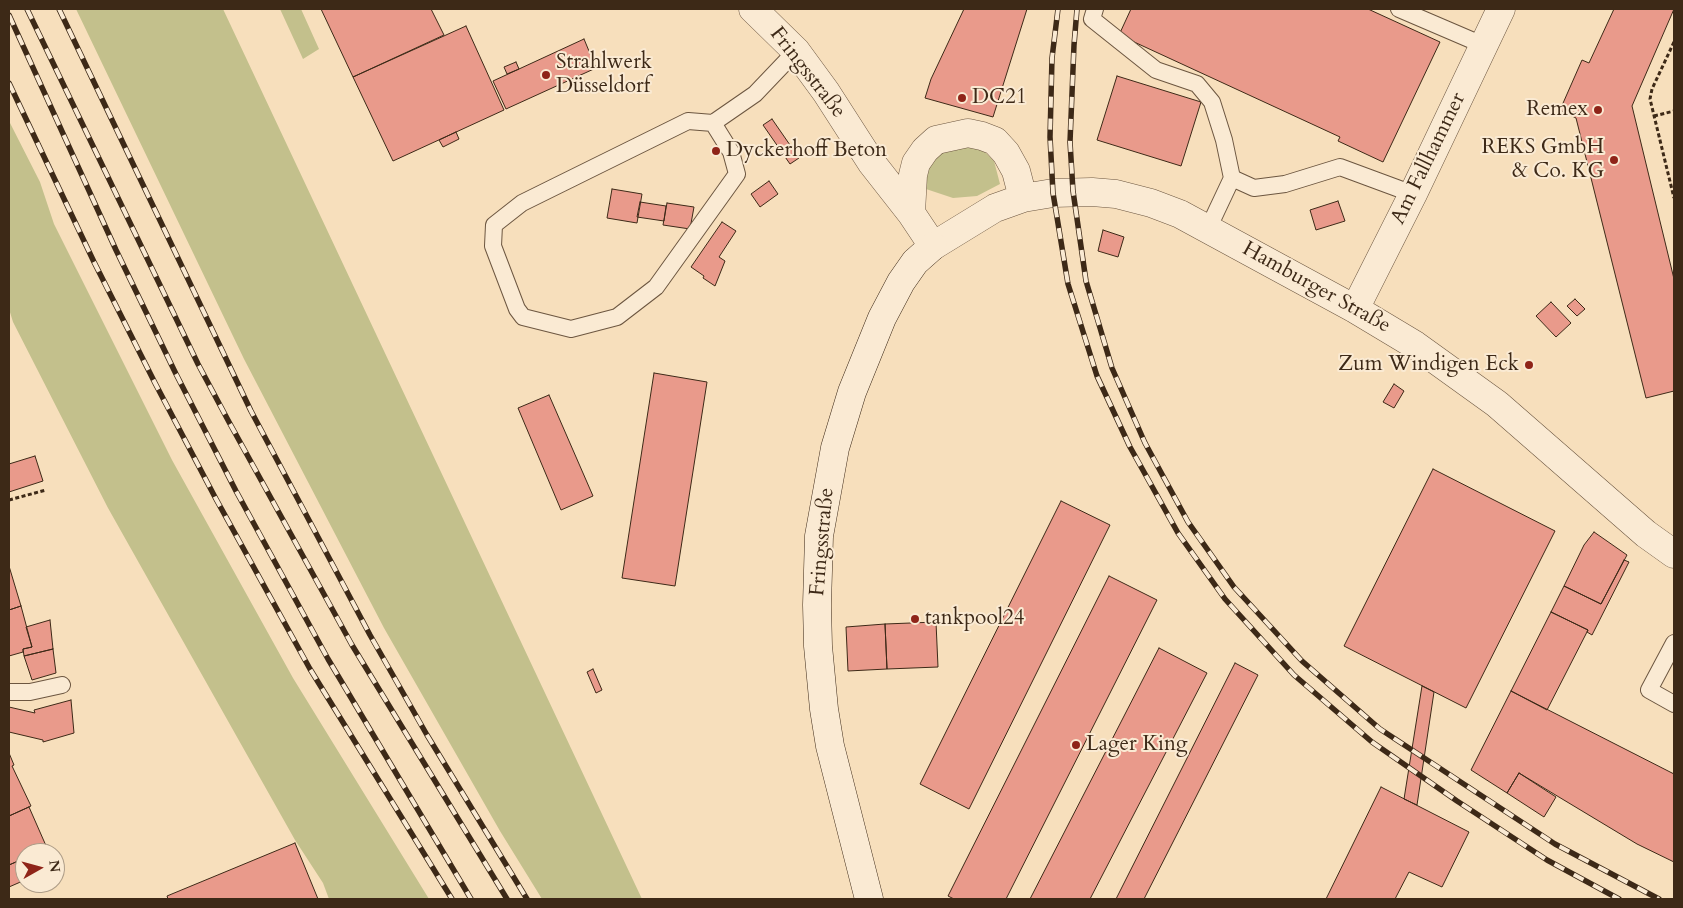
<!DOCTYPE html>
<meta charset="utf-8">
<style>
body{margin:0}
#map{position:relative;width:1683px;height:908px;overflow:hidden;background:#f7dfbc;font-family:Cardo,serif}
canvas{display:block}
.frame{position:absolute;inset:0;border:10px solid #3d2917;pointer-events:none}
.north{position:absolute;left:15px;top:843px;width:50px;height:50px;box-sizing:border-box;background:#faead3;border:1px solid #ae9d88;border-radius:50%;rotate:83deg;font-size:14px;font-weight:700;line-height:20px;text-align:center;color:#3d2917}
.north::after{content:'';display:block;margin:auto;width:18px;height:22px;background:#8f2418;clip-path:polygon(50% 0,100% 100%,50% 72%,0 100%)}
</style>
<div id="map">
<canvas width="1683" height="908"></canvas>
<div class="frame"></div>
<div class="north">N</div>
</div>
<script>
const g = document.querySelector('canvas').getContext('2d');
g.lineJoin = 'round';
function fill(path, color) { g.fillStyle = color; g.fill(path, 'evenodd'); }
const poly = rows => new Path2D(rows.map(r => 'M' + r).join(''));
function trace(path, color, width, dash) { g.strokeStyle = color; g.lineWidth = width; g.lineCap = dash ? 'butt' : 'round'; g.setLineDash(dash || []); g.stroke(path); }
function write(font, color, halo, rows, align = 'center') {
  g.font = font + ' Cardo,serif'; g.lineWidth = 4; g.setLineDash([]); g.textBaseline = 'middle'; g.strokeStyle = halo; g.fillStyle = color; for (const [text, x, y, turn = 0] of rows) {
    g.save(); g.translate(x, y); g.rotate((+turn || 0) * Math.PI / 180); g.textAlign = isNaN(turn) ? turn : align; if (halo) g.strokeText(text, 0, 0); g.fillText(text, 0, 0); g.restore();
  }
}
fill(poly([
 [76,9,223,9,642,899,542,899,500,831,384,628,244,359],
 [280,9,301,9,319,49,303,59],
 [9,121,40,182,54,224,172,460,293,678,429,899,329,899,323,883,295,840,108,508,13,322,9,309],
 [967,144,981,148,994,161,1000,184,977,196,953,198,923,188,929,160,947,147]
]), '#c3c08c');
const building = poly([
 [321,9,431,9,444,35,353,77,321,9],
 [964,9,1027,9,993,117,925,98,931,79,964,9],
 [1131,9,1368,9,1440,42,1383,162,1338,141,1340,137,1119,35,1131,9],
 [1614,9,1674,9,1632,106,1674,279,1674,391,1646,398,1576,118,1560,110,1582,60,1589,63,1614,9],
 [466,26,504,110,393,161,353,77,466,26],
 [584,39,596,68,506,109,493,81,584,39],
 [516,62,519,69,507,74,504,67,516,62],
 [1117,76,1201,102,1181,166,1097,140,1117,76],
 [772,119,799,158,790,164,763,125,772,119],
 [456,132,459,139,443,147,439,140,456,132],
 [769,181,778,194,760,207,751,194,769,181],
 [612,189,642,194,637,223,607,218,612,189],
 [1338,201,1345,221,1316,230,1310,210,1338,201],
 [640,202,666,206,664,221,637,217,640,202],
 [667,203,694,207,690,229,663,225,667,203],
 [722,222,736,231,719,257,725,261,715,286,703,278,704,276,691,267,722,222],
 [1103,230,1124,237,1118,257,1098,251,1103,230],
 [1575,299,1585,309,1577,316,1567,306,1575,299],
 [1551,302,1571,323,1556,337,1536,316,1551,302],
 [654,373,707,382,675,586,622,578,654,373],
 [1394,384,1404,391,1394,408,1383,402,1394,384],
 [549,395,593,496,561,510,518,408,549,395],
 [35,456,43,481,9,492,9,464,35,456],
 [1433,469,1555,531,1466,708,1344,646,1433,469],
 [1061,501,1110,525,969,809,920,784,1061,501],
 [1594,532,1627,555,1601,604,1564,586,1584,545,1594,532],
 [1624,560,1629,562,1592,635,1587,632,1588,630,1551,612,1564,586,1601,604,1624,560],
 [9,566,21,606,9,610,9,566],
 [1109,576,1157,600,1006,899,954,899,948,896,1109,576],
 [21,606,32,647,23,649,23,652,9,656,9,610,21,606],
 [1551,612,1588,630,1547,710,1511,691,1551,612],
 [50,620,53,649,24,656,23,649,32,647,26,627,50,620],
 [936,622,938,667,887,669,885,624,936,622],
 [885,624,887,669,848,671,846,627,885,624],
 [1159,648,1207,673,1090,899,1030,899,1159,648],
 [53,649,56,673,32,680,24,656,53,649],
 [1235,663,1258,675,1144,899,1116,899,1235,663],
 [593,669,602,690,596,693,587,672,593,669],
 [1422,686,1434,692,1417,805,1404,799,1422,686],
 [1511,691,1674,774,1674,862,1637,844,1519,773,1507,793,1471,770,1511,691],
 [71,700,74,733,43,742,43,740,9,732,9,707,35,713,34,710,71,700],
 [9,753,14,765,12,766,31,806,9,816,9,753],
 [1519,773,1556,797,1544,817,1507,793,1519,773],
 [1381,787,1469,832,1442,887,1409,872,1395,899,1326,899,1381,787],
 [29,807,47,848,37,853,25,853,25,858,9,865,9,816,29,807],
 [295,843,318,899,168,899,167,896,295,843],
 [25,858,25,880,9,887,9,865,25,858]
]);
fill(building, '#e99a8b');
trace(building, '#3d2917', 1);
const lane = poly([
 [1095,9,1092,19,1156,70,1197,84,1212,102,1224,140,1232,178],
 [1399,9,1483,45],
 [713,123,688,121,522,203,494,225,493,246,517,309,523,317,571,329,617,317,656,287,737,174,731,152,713,123,755,94,796,51],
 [1208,229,1232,178,1254,188,1285,184,1340,167,1413,194],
 [1674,643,1649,690,1674,704],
 [9,692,30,692,62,685]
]);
const street = poly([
 [753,9,796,51,826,92,871,162,911,213,933,246,995,208,1023,198,1053,193,1092,192,1116,194,1151,203,1180,214,1355,309,1415,345,1497,404,1646,534,1674,554],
 [911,213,913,175,916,163,925,150,936,140,968,133,982,136,995,141,1006,153,1016,171,1023,198],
 [1355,309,1413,194,1501,9]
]);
const secondary = poly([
 [869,899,830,746,824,709,818,646,817,605,819,536,835,448,852,392,882,318,901,282,915,262,933,246]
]);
trace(lane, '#6c5640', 18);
trace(street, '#6c5640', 29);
trace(secondary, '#3d2917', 29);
trace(poly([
 [1674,42,1652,89,1650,99,1674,198],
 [1654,116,1674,111],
 [9,500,46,490]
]), '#3d2917', 3, [4, 2.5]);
trace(lane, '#faead3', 16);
trace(street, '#faead3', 28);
trace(secondary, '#faead3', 28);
const rail = poly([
 [27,9,198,364,229,422,352,645,507,899],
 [59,9,251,411,370,635,427,735,527,899],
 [1058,9,1052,58,1050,137,1053,193,1068,284,1097,376,1130,447,1178,533,1225,599,1294,675,1372,742,1457,801,1547,860,1619,899],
 [1077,9,1074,45,1070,142,1073,191,1086,281,1112,368,1145,443,1188,522,1234,587,1302,661,1380,729,1555,844,1659,899],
 [9,15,116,250,176,374,236,491,328,659,471,899],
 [9,83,94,262,155,383,216,499,310,669,452,899]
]);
trace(rail, '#3d2917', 5.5);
trace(rail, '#faead3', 4, [11]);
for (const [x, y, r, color] of [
 [546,75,5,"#8f2418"],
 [962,98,5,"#8f2418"],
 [1598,110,5,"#8f2418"],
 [716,151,5,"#8f2418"],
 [1614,160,5,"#8f2418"],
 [1529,365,5,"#8f2418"],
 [915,619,5,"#8f2418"],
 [1076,745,5,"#8f2418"]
]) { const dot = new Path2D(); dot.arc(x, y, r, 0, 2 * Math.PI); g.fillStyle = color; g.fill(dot); trace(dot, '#faead3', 2); }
write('21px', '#3d2917', '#faead3', [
 ["Strahlwerk",556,63],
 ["Düsseldorf",556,87],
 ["DC21",972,98],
 ["Remex",1588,110,"right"],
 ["REKS GmbH",1604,148,"right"],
 ["& Co. KG",1604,172,"right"],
 ["Dyckerhoff Beton",726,151],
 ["Zum Windigen Eck",1519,365,"right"],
 ["tankpool24",925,619],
 ["Lager King",1086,745]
], 'left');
write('21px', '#3d2917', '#faead3', [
 ["Fringsstraße",807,73,52],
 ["Am Fallhammer",1429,159,-64],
 ["Hamburger Straße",1316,288,29],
 ["Fringsstraße",823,542,-85]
]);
</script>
